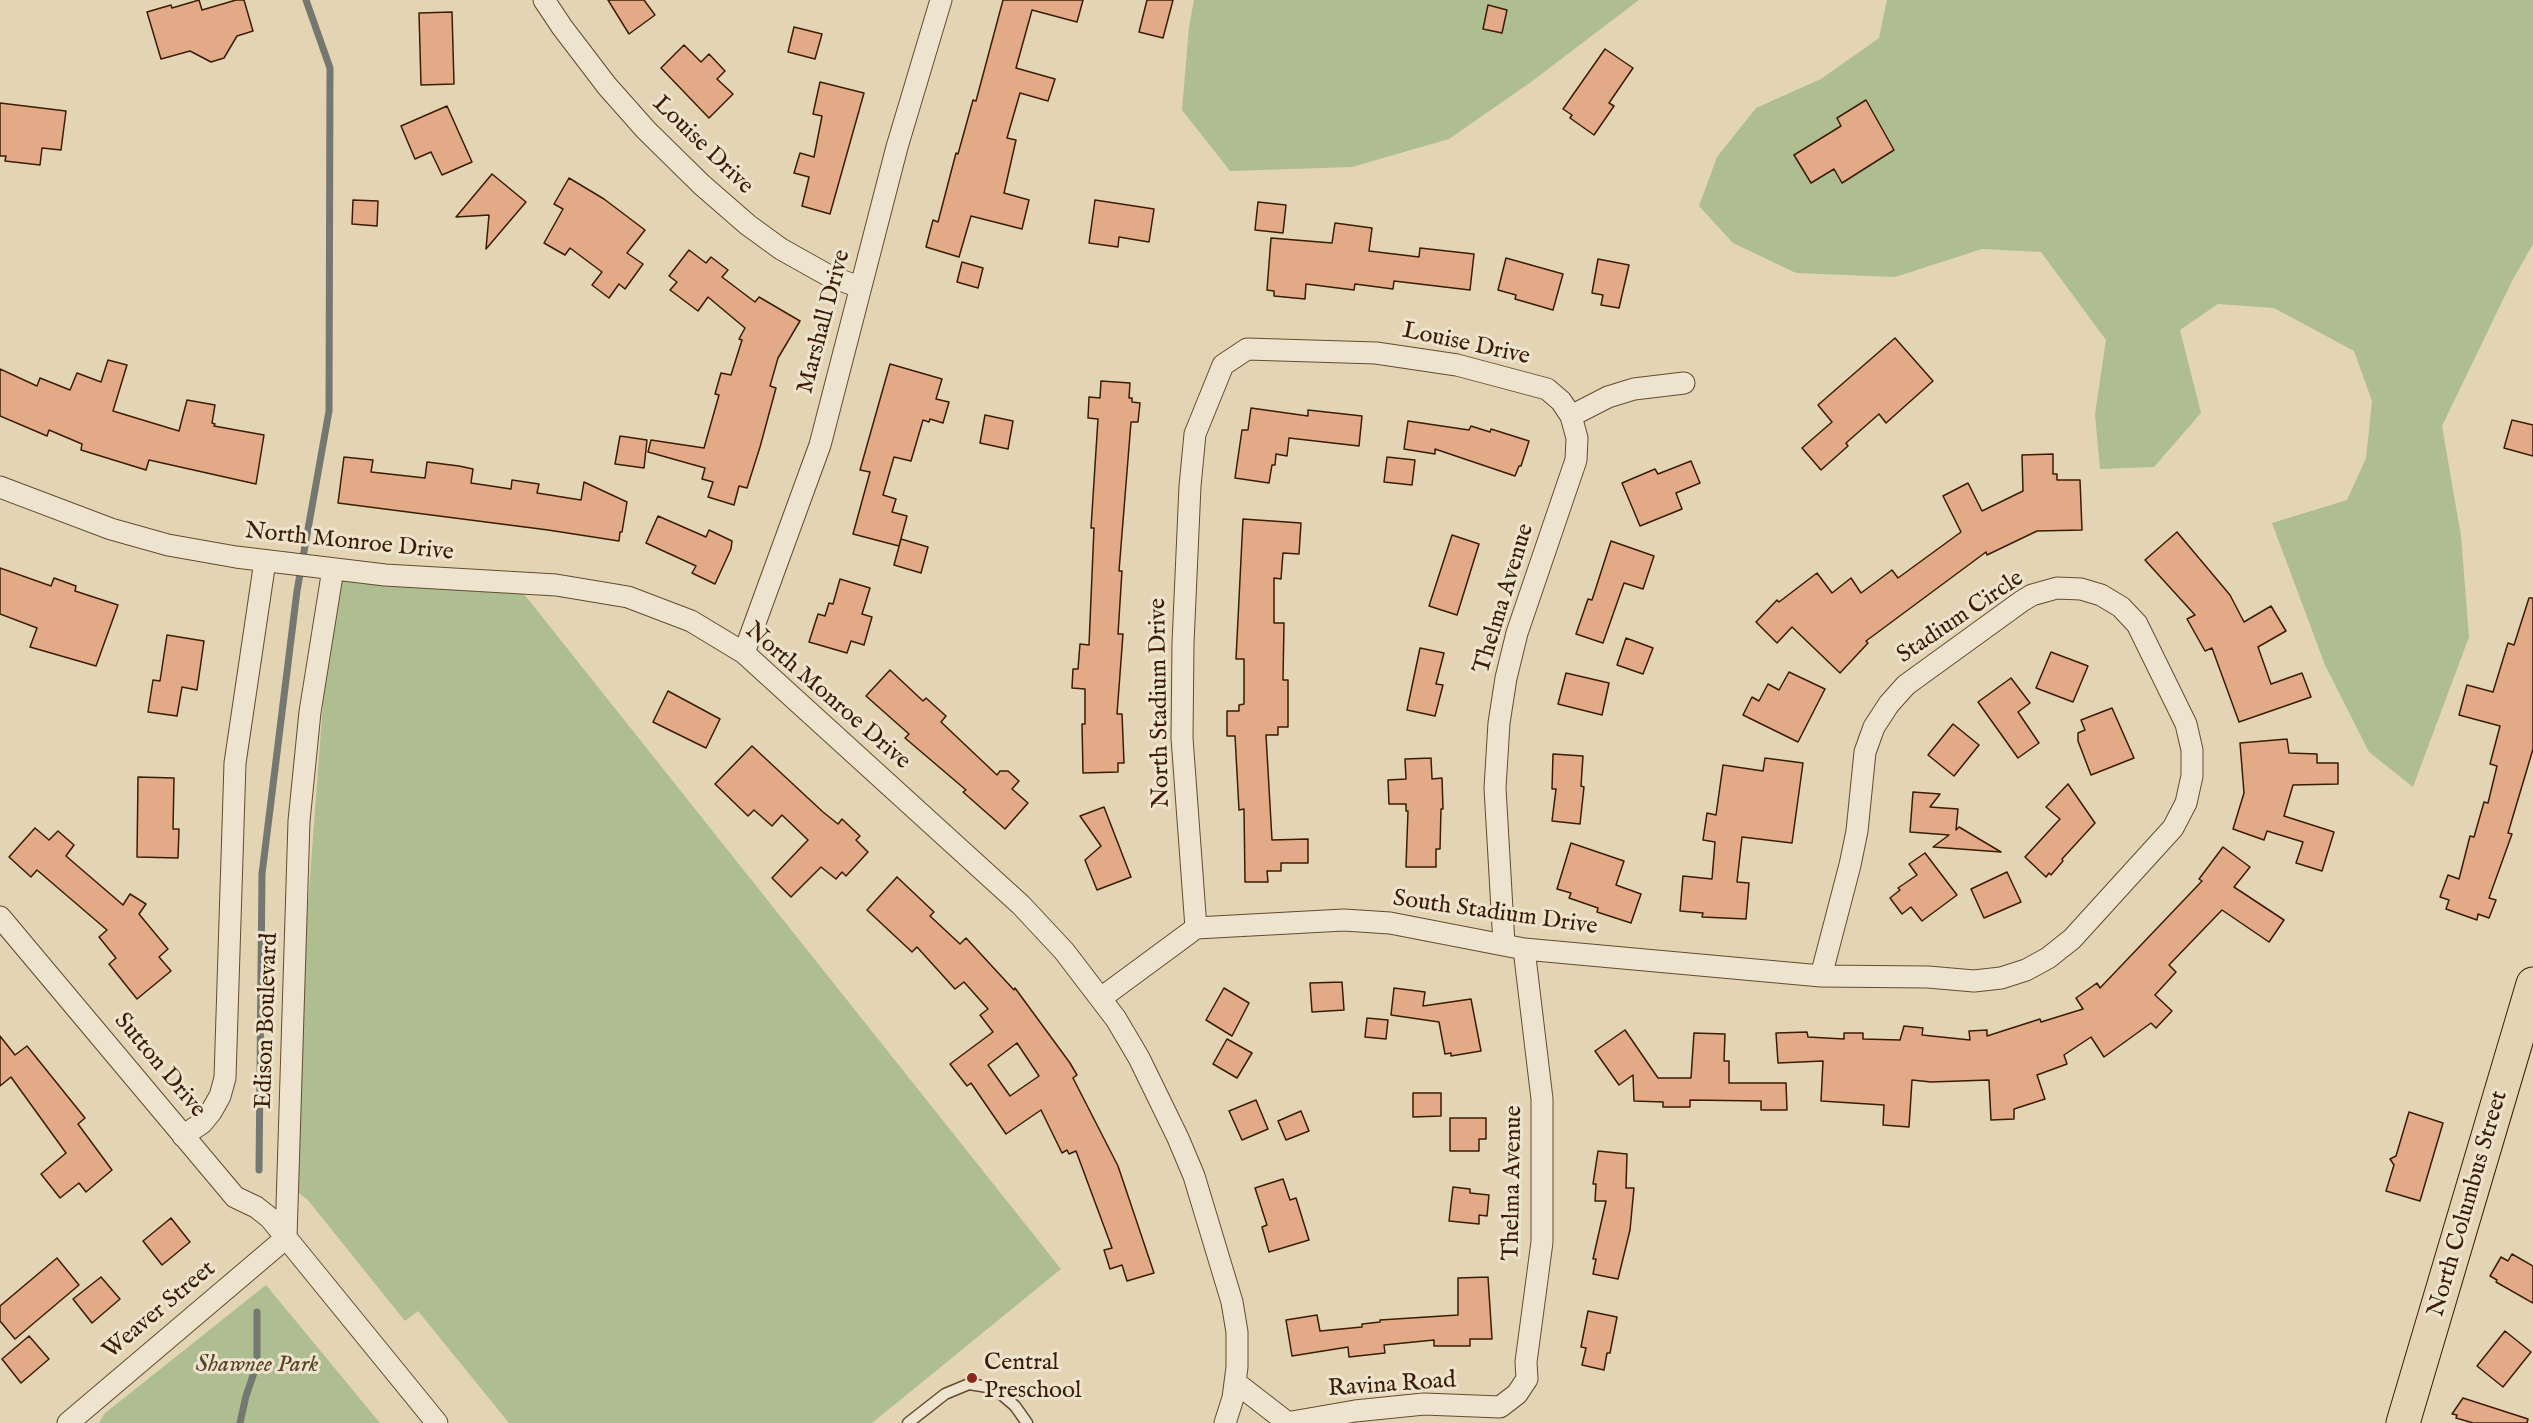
<!DOCTYPE html>
<style>
body{margin:0}
canvas{display:block;background:#e3d4b4}
</style>
<canvas width="2533" height="1423"></canvas>
<script>
const g = document.querySelector('canvas').getContext('2d');
g.lineJoin = 'round';
function fill(path, color) { g.fillStyle = color; g.fill(path, 'evenodd'); }
const poly = rows => new Path2D(rows.map(r => 'M' + r).join(''));
function trace(path, color, width, dash) { g.strokeStyle = color; g.lineWidth = width; g.lineCap = dash ? 'butt' : 'round'; g.setLineDash(dash || []); g.stroke(path); }
function write(font, color, halo, rows, align = 'center') {
  g.font = font + ' "IM FELL English",serif'; g.lineWidth = 6; g.setLineDash([]); g.textBaseline = 'middle'; g.strokeStyle = halo; g.fillStyle = color; for (const [text, x, y, turn = 0] of rows) {
    g.save(); g.translate(x, y); g.rotate((+turn || 0) * Math.PI / 180); g.textAlign = isNaN(turn) ? turn : align; if (halo) g.strokeText(text, 0, 0); g.fillText(text, 0, 0); g.restore();
  }
}
fill(poly([
 [1194,0,1639,0,1531,82,1449,139,1352,167,1230,171,1182,110,1189,27],
 [1887,0,2533,0,2533,244,2513,279,2442,426,2461,536,2469,637,2413,787,2369,752,2325,665,2272,523,2347,500,2366,458,2372,401,2354,351,2274,308,2218,304,2180,330,2201,413,2154,467,2100,469,2095,414,2106,340,2041,252,1982,249,1895,277,1796,273,1733,243,1699,206,1717,157,1756,108,1821,79,1879,38],
 [333,569,516,584,1061,1269,872,1423,509,1423,418,1311,405,1321,307,1199,287,1185],
 [266,1285,380,1423,99,1423,104,1414]
]), '#aebe91');
trace(poly([
 [259,1170,262,874,297,591,329,411,330,68,306,0],
 [240,1423,246,1396,257,1364,257,1312]
]), '#747870', 7);
const building = poly([
 [199,0,202,10,236,0,244,0,253,31,237,36,224,58,211,62,190,51,161,59,147,12,171,5,172,8,199,0],
 [608,0,644,0,655,15,629,34,608,0],
 [1003,0,1083,0,1077,22,1032,10,1016,68,1055,79,1048,101,1020,93,1007,138,1016,140,1004,193,1029,200,1022,229,971,216,959,257,926,247,933,220,938,222,956,153,958,154,973,100,976,101,1003,0],
 [1147,0,1173,0,1163,38,1139,32,1147,0],
 [1488,5,1507,10,1502,33,1483,29,1488,5],
 [452,12,454,84,421,85,419,13,452,12],
 [794,27,822,34,815,59,788,52,794,27],
 [684,45,701,62,709,54,725,71,717,79,733,94,709,118,661,68,684,45],
 [1605,49,1633,68,1609,103,1614,106,1594,135,1570,118,1572,115,1563,109,1605,49],
 [820,82,864,93,830,214,802,206,809,177,794,173,800,153,814,157,822,116,813,114,820,82],
 [1866,100,1894,150,1842,183,1834,169,1811,183,1794,155,1841,126,1837,118,1866,100],
 [0,103,66,111,61,150,42,148,40,165,5,161,6,156,0,156,0,103],
 [447,106,472,162,442,175,431,152,415,159,401,126,447,106],
 [492,174,526,202,486,249,489,215,456,217,492,174],
 [569,178,604,199,645,230,627,253,643,264,625,289,619,284,609,298,592,285,602,272,570,248,565,255,544,243,563,209,554,204,569,178],
 [353,200,378,201,377,226,352,224,353,200],
 [1095,200,1154,209,1149,242,1119,237,1118,247,1089,243,1095,200],
 [1258,202,1286,205,1283,233,1255,230,1258,202],
 [1335,223,1372,228,1369,251,1419,257,1420,248,1474,254,1470,290,1394,281,1393,289,1355,284,1354,290,1306,284,1305,299,1274,296,1274,291,1267,290,1271,238,1332,243,1335,223],
 [689,250,706,263,711,257,728,270,722,277,755,302,759,297,800,321,778,358,770,386,776,388,760,447,747,488,739,486,734,505,708,497,713,482,702,479,705,468,648,452,651,440,704,448,719,395,715,394,721,373,731,375,742,340,739,339,745,328,708,297,698,311,670,290,677,282,669,276,689,250],
 [1506,258,1563,274,1553,310,1515,299,1516,295,1498,290,1506,258],
 [1598,259,1629,265,1619,308,1601,305,1603,295,1592,293,1598,259],
 [962,262,983,268,978,288,957,282,962,262],
 [1895,338,1933,381,1886,423,1879,414,1846,443,1848,446,1821,470,1802,448,1832,422,1818,405,1895,338],
 [108,360,127,365,113,411,179,431,187,400,215,405,212,423,215,424,214,426,264,435,256,484,149,460,146,470,81,450,82,444,49,430,47,436,0,416,0,369,37,386,40,378,70,390,77,373,101,382,108,360],
 [890,364,942,379,936,399,949,402,943,423,930,419,929,422,923,420,911,461,894,457,883,495,896,499,892,512,907,516,899,546,853,534,870,472,860,470,890,364],
 [1101,381,1130,383,1129,398,1132,398,1132,402,1140,403,1138,422,1131,422,1119,571,1122,571,1118,634,1123,634,1117,714,1122,714,1124,763,1118,763,1118,772,1083,773,1082,724,1085,724,1085,689,1072,688,1073,669,1078,669,1080,644,1089,645,1094,528,1091,528,1098,419,1088,418,1089,397,1100,398,1101,381],
 [1251,408,1308,416,1308,410,1362,416,1359,446,1289,438,1287,456,1276,454,1275,465,1272,465,1269,483,1235,478,1242,430,1248,430,1251,408],
 [985,415,1013,421,1008,449,980,443,985,415],
 [2512,420,2533,425,2533,456,2504,448,2512,420],
 [1408,421,1469,430,1471,426,1490,432,1491,429,1529,441,1521,466,1519,466,1515,476,1435,449,1435,454,1404,449,1408,421],
 [620,436,647,440,644,468,615,464,620,436],
 [2053,454,2053,474,2057,474,2057,480,2080,480,2082,530,2037,531,1987,555,1986,552,1866,641,1868,643,1840,673,1792,627,1777,643,1756,622,1777,600,1779,602,1817,573,1832,593,1851,578,1861,593,1892,570,1898,578,1961,532,1943,496,1968,483,1982,511,2023,491,2022,455,2053,454],
 [344,457,373,460,371,472,425,478,427,462,459,466,473,469,471,483,511,489,512,480,539,484,537,493,581,500,584,482,627,502,622,532,620,532,619,541,548,530,338,503,344,457],
 [1387,457,1415,460,1412,485,1384,482,1387,457],
 [1691,461,1700,483,1676,493,1682,509,1640,526,1622,483,1655,469,1658,474,1691,461],
 [658,516,706,537,709,530,732,541,731,549,715,584,692,573,696,566,646,543,658,516],
 [1243,519,1301,523,1299,554,1283,553,1281,579,1274,578,1274,623,1284,623,1283,680,1288,680,1288,727,1278,727,1278,735,1266,735,1272,840,1308,839,1308,863,1281,863,1281,871,1267,871,1268,882,1245,882,1244,809,1239,810,1235,736,1227,736,1227,711,1239,711,1239,705,1244,704,1244,659,1236,659,1243,519],
 [2177,532,2230,595,2244,622,2271,606,2286,631,2258,647,2271,684,2302,673,2311,697,2239,722,2212,648,2205,651,2187,619,2195,615,2145,560,2177,532],
 [1452,535,1479,544,1457,615,1429,606,1452,535],
 [901,539,928,547,921,573,894,565,901,539],
 [1611,541,1654,556,1643,589,1624,583,1603,643,1576,634,1588,599,1592,600,1611,541],
 [0,568,51,586,54,578,76,586,75,591,118,605,96,666,30,647,37,628,0,614,0,568],
 [840,579,870,588,862,614,872,617,864,645,851,641,847,653,809,642,818,614,825,616,829,603,833,604,840,579],
 [2529,598,2533,598,2533,749,2508,833,2512,834,2489,898,2496,900,2489,918,2478,914,2477,920,2446,909,2449,900,2440,897,2448,875,2459,879,2470,836,2474,837,2484,802,2488,803,2497,766,2490,764,2500,726,2459,715,2467,685,2493,692,2508,643,2514,645,2529,598],
 [167,635,204,641,197,690,182,687,177,716,148,712,153,680,160,681,167,635],
 [1626,638,1653,648,1643,674,1617,665,1626,638],
 [1420,648,1444,653,1436,684,1443,685,1435,716,1407,710,1420,648],
 [2051,652,2088,666,2073,702,2036,688,2051,652],
 [890,670,923,701,926,698,946,716,941,722,997,775,1000,771,1008,771,1019,781,1012,789,1028,803,1005,829,963,792,966,790,905,738,909,734,866,696,890,670],
 [1789,672,1825,689,1798,742,1743,715,1752,697,1759,701,1768,684,1779,690,1789,672],
 [1566,673,1609,683,1602,715,1558,704,1566,673],
 [2011,678,2030,703,2018,712,2039,743,2018,758,1978,702,2011,678],
 [668,691,720,719,706,748,653,722,668,691],
 [2112,708,2134,758,2091,775,2078,741,2078,733,2085,730,2081,720,2112,708],
 [1953,724,1979,745,1954,776,1928,755,1953,724],
 [2287,739,2289,753,2317,754,2317,763,2338,763,2338,784,2293,785,2284,816,2334,832,2322,871,2296,863,2303,842,2267,831,2264,840,2233,829,2244,793,2240,743,2287,739],
 [752,746,823,812,838,824,842,819,860,836,856,840,868,852,846,876,842,872,836,879,821,867,791,897,772,878,808,840,782,815,772,826,754,810,748,816,715,784,752,746],
 [1553,754,1583,756,1581,786,1584,787,1580,824,1552,821,1556,789,1552,789,1553,754],
 [1431,758,1432,779,1442,778,1443,809,1441,809,1440,849,1436,849,1436,867,1406,867,1408,811,1406,811,1406,804,1389,804,1388,780,1406,779,1405,759,1431,758],
 [1765,758,1803,763,1792,843,1742,837,1737,882,1749,883,1746,919,1702,917,1703,913,1680,911,1683,876,1712,879,1715,842,1703,840,1707,813,1716,815,1723,765,1763,771,1765,758],
 [138,777,174,778,173,829,179,829,178,858,137,857,138,777],
 [2068,784,2095,823,2062,859,2063,861,2051,875,2049,873,2046,877,2025,857,2060,819,2046,807,2068,784],
 [1913,792,1940,794,1930,807,1958,809,1956,830,1959,827,2001,852,1933,847,1949,835,1910,832,1913,792],
 [1104,807,1131,877,1097,890,1085,860,1101,846,1080,816,1104,807],
 [35,828,49,840,58,831,74,845,66,856,123,905,130,894,146,904,139,914,168,949,159,957,171,971,137,999,109,964,116,958,99,937,107,930,37,870,31,877,9,857,35,828],
 [1571,843,1624,861,1616,885,1641,894,1631,923,1597,912,1598,908,1569,898,1571,893,1557,889,1571,843],
 [2223,847,2250,867,2234,887,2284,920,2269,942,2222,910,2169,965,2176,972,2155,995,2172,1011,2156,1028,2151,1023,2104,1057,2091,1037,2064,1055,2067,1064,2037,1075,2045,1099,2014,1109,2014,1119,1991,1120,1989,1080,1931,1082,1912,1080,1909,1127,1883,1125,1884,1105,1821,1101,1823,1061,1778,1063,1776,1033,1807,1032,1808,1037,1844,1039,1844,1033,1863,1033,1863,1039,1900,1040,1904,1026,1923,1028,1922,1035,1970,1040,1969,1031,1987,1030,1987,1036,2040,1019,2041,1022,2083,1009,2076,998,2097,983,2100,988,2202,881,2199,879,2223,847],
 [1925,853,1957,895,1922,921,1911,907,1902,914,1890,898,1900,890,1898,888,1917,875,1909,864,1925,853],
 [2007,872,2021,902,1984,918,1971,889,2007,872],
 [897,877,934,912,930,916,960,944,966,938,1014,990,1015,988,1070,1063,1077,1075,1073,1078,1118,1166,1154,1273,1127,1281,1122,1265,1110,1269,1104,1250,1112,1248,1076,1151,1069,1154,1067,1150,1062,1153,1041,1110,1006,1134,971,1083,967,1086,950,1064,993,1032,980,1015,988,1009,964,982,955,989,917,947,912,952,867,910,897,877],
 [1017,1043,1039,1076,1010,1096,988,1065,1017,1043],
 [1342,982,1344,1010,1312,1012,1310,983,1342,982],
 [1224,988,1249,1003,1232,1036,1206,1020,1224,988],
 [1394,988,1425,992,1423,1006,1471,999,1481,1051,1451,1056,1451,1053,1445,1054,1439,1022,1391,1015,1394,988],
 [1367,1018,1388,1020,1386,1039,1365,1037,1367,1018],
 [1625,1030,1658,1078,1691,1078,1694,1033,1725,1034,1724,1061,1729,1061,1729,1083,1786,1083,1787,1110,1761,1110,1761,1101,1690,1100,1690,1107,1663,1107,1663,1102,1634,1101,1633,1075,1619,1085,1595,1051,1625,1030],
 [0,1036,15,1055,27,1046,85,1118,78,1124,112,1170,86,1192,79,1183,60,1198,41,1174,66,1153,11,1077,0,1086,0,1036],
 [1227,1039,1252,1053,1237,1078,1213,1064,1227,1039],
 [1413,1093,1441,1093,1441,1116,1413,1117,1413,1093],
 [1256,1100,1268,1129,1242,1140,1229,1111,1256,1100],
 [1301,1111,1309,1131,1286,1140,1278,1121,1301,1111],
 [2409,1112,2443,1123,2420,1201,2386,1191,2394,1165,2390,1159,2396,1156,2409,1112],
 [1450,1118,1486,1118,1486,1139,1479,1139,1479,1151,1450,1151,1450,1118],
 [1598,1151,1627,1154,1626,1188,1634,1188,1630,1230,1618,1279,1593,1274,1596,1259,1593,1259,1606,1201,1595,1201,1596,1184,1593,1184,1598,1151],
 [1283,1179,1290,1200,1296,1198,1309,1240,1269,1252,1262,1227,1267,1225,1255,1188,1283,1179],
 [1453,1187,1470,1189,1470,1193,1489,1195,1487,1216,1479,1215,1479,1224,1449,1221,1453,1187],
 [171,1218,190,1242,162,1265,143,1241,171,1218],
 [2512,1254,2533,1266,2533,1303,2496,1282,2497,1280,2490,1276,2501,1257,2508,1261,2512,1254],
 [57,1258,79,1285,15,1339,0,1321,0,1306,57,1258],
 [101,1277,120,1299,92,1323,73,1299,101,1277],
 [1488,1277,1492,1339,1470,1339,1470,1346,1434,1346,1434,1340,1384,1345,1385,1353,1349,1357,1348,1347,1292,1356,1286,1320,1317,1315,1320,1331,1362,1327,1362,1324,1380,1322,1380,1320,1458,1315,1458,1278,1488,1277],
 [1588,1311,1617,1317,1610,1353,1607,1353,1604,1370,1582,1365,1586,1348,1581,1347,1588,1311],
 [2505,1331,2531,1352,2503,1387,2477,1366,2505,1331],
 [29,1336,49,1359,21,1383,2,1359,29,1336],
 [2463,1398,2528,1419,2527,1423,2473,1423,2456,1418,2457,1415,2452,1414,2463,1398]
]);
fill(building, '#e2aa86');
trace(building, '#3b1d03', 1.5);
const service = poly([
 [908,1423,945,1394,969,1384,994,1388,1015,1406,1027,1423]
]);
const minor = poly([
 [544,0,562,27,607,86,646,130,702,185,748,225,781,249,831,277,860,287],
 [1571,416,1608,397,1634,389,1684,383],
 [0,487,111,529,168,545,236,557,385,575,556,585,628,597,691,621,744,653,1021,905,1064,951,1116,1019,1139,1058,1178,1138,1194,1176,1232,1302,1237,1332,1237,1367,1233,1398,1225,1423],
 [2057,588,2081,589,2101,595,2121,607,2137,624,2186,724,2192,750,2192,776,2186,803,2173,828,2072,939,2048,958,2026,970,2001,978,1974,981,1928,977,1821,976,1850,865,1857,831,1865,752,1874,727,1889,704,1906,685,2022,601,2032,595,2057,588],
 [744,653,820,445,897,147,941,0],
 [0,917,235,1197,256,1207,270,1218,437,1423],
 [1196,928,1344,920,1390,923,1524,949,1821,976],
 [1101,998,1196,928,1182,738,1183,643,1190,486,1195,434,1223,365,1247,349,1376,353,1457,365,1547,389,1561,401,1571,416,1577,438,1576,460,1517,633,1506,678,1499,723,1495,788,1504,944],
 [183,1136,202,1123,211,1112,220,1096,225,1078,235,763,265,561],
 [286,1238,299,821,310,712,333,569],
 [1235,1382,1288,1423],
 [68,1423,286,1238],
 [1286,1423,1355,1411,1424,1404,1500,1407,1517,1394,1527,1379,1526,1362,1542,1242,1542,1099,1524,949]
]);
const primary = poly([
 [2403,1423,2533,984]
]);
trace(service, '#654b2f', 13);
trace(minor, '#654b2f', 23);
trace(primary, '#3b1d03', 35);
trace(service, '#ede3ce', 10);
trace(minor, '#ede3ce', 21);
trace(primary, '#e3d4b4', 33);
for (const [x, y, r, color] of [
 [972,1378,6,"#8f2418"]
]) { const dot = new Path2D(); dot.arc(x, y, r, 0, 2 * Math.PI); g.fillStyle = color; g.fill(dot); trace(dot, '#ede3ce', 2); }
write('24px', '#3b1d03', '#ede3ce', [
 ["Louise Drive",702,146,44],
 ["Marshall Drive",825,322,-75],
 ["Louise Drive",1466,345,12],
 ["North Monroe Drive",349,543,6],
 ["Thelma Avenue",1505,599,-73],
 ["Stadium Circle",1961,618,-34],
 ["North Monroe Drive",827,697,41],
 ["North Stadium Drive",1161,703,-91],
 ["South Stadium Drive",1495,914,8],
 ["Edison Boulevard",268,1021,-88],
 ["Sutton Drive",159,1066,50],
 ["Thelma Avenue",1514,1183,-89],
 ["North Columbus Street",2469,1204,-74],
 ["Weaver Street",160,1311,-40],
 ["Ravina Road",1392,1386,-4]
]);
write('24px', '#3b1d03', '#ede3ce', [
 ["Central",984,1364],
 ["Preschool",984,1392]
], 'left');
write('italic 24px', '#584526', '#ede3ce', [
 ["Shawnee Park",257,1366]
]);
</script>
